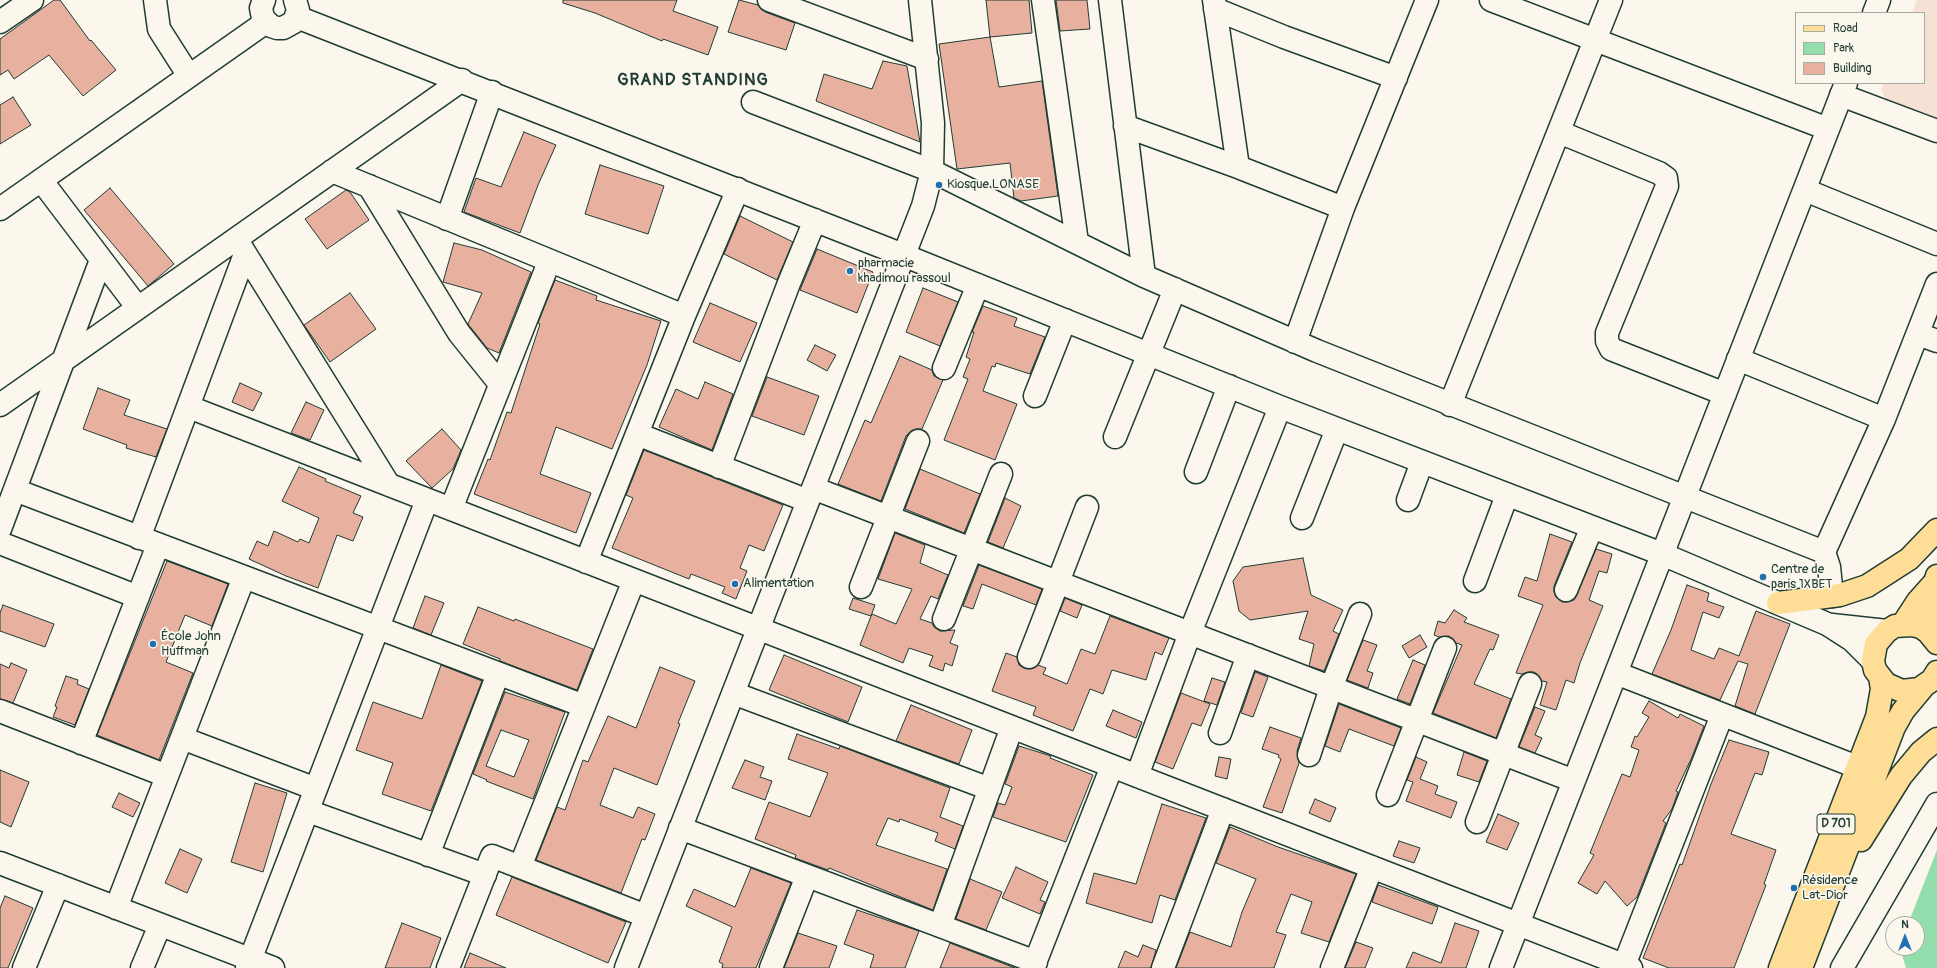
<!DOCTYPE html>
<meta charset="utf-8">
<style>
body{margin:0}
#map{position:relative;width:1937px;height:968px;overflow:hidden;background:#fbf7ec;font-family:Pangolin,sans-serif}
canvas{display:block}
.legend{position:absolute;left:1795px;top:12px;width:130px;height:72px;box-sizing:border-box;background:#fbf7ec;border:1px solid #a3ada2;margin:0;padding:5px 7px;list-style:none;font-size:12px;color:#1f3d34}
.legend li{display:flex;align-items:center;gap:8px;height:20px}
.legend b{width:20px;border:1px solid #a3ada2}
.north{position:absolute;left:1885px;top:916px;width:40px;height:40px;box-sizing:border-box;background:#fbf7ec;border:1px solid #a3ada2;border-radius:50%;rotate:0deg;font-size:11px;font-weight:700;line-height:16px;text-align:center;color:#1f3d34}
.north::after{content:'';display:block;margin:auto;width:14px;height:18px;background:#1f6fb2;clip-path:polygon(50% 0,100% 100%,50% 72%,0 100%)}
</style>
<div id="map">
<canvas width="1937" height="968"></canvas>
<ul class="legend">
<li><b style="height:5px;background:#fedd96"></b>Road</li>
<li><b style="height:11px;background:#94ddad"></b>Park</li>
<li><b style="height:11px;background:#e8b09f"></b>Building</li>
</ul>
<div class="north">N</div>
</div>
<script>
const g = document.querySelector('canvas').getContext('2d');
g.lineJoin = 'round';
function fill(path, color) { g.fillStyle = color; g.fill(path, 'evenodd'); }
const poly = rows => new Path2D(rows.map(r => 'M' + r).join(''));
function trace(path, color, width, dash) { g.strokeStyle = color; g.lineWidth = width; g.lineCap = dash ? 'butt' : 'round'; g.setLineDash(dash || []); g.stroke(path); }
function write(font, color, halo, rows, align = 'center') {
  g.font = font + ' Pangolin,sans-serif'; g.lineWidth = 3.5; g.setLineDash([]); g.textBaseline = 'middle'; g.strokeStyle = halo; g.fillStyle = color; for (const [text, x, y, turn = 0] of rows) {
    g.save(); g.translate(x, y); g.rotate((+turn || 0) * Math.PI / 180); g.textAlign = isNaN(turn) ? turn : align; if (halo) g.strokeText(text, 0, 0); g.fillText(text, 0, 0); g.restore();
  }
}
fill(poly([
 [1917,0,1937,0,1937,121,1887,102,1881,90,1884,83,1924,83,1924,13,1912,13]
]), '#f5e2d5');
fill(poly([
 [1937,850,1937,968,1906,968,1900,948,1917,948,1917,924,1908,924]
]), '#94ddad');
const building = poly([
 [54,0,60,0,90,41,91,40,116,70,83,96,49,55,14,79,8,70,0,75,0,39,54,0],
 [563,0,677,0,673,11,718,27,708,55,663,39,662,41,595,13,563,3,563,0],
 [739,0,758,5,765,12,795,23,786,50,728,32,739,0],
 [986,0,1029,0,1032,33,990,37,986,0],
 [1056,0,1087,0,1090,29,1060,31,1056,0],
 [990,37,999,87,1042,81,1058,196,1021,201,1014,198,1010,163,957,169,939,44,990,37],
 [883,61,907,66,920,142,816,101,824,74,872,89,883,61],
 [13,97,31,125,0,144,0,105,13,97],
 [524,132,556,145,538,185,520,233,464,212,476,178,501,187,524,132],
 [600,165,664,186,648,234,585,214,600,165],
 [110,188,174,264,148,286,84,210,110,188],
 [346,190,350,192,369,220,327,249,305,219,346,190],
 [740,216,793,242,777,280,724,254,740,216],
 [454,243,482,250,531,272,499,353,487,348,468,324,482,293,443,282,454,243],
 [817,249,873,272,857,313,800,290,817,249],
 [555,280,597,296,596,300,661,321,647,365,612,449,556,427,540,474,591,493,576,533,474,494,488,459,490,460,507,412,511,413,540,324,538,323,555,280],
 [923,288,958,302,940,346,906,332,923,288],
 [350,293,376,329,330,362,304,325,350,293],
 [710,303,757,323,740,362,693,342,710,303],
 [983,306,1017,318,1014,326,1045,337,1030,374,996,363,995,367,992,366,983,391,1017,404,995,460,944,440,968,379,963,377,970,359,966,357,974,332,972,332,983,306],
 [815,345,836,355,827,371,807,360,815,345],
 [900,356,932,370,934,376,943,380,922,429,916,429,911,431,906,436,881,501,838,484,865,420,871,423,900,356],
 [767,377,819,396,804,435,752,416,767,377],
 [705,382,733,394,712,450,659,427,676,389,698,399,705,382],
 [240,383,262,393,253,411,232,402,240,383],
 [98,388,130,400,124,415,167,429,156,457,126,448,127,445,83,429,98,388],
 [306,402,324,410,310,440,291,433,306,402],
 [442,429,461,450,453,469,432,488,406,461,442,429],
 [644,450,783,505,764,551,749,545,740,568,747,571,736,599,722,593,725,587,691,574,689,579,612,548,633,498,626,495,644,450],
 [299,467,326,479,325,481,361,496,353,513,363,517,353,541,337,535,318,588,286,576,249,559,257,541,268,546,274,531,298,542,300,539,309,543,319,518,282,501,299,467],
 [920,469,980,494,964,533,905,509,920,469],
 [1005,498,1021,506,1003,548,988,542,1005,498],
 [895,533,925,545,920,563,948,575,938,599,931,596,920,619,932,623,934,627,940,631,955,630,950,643,958,646,952,666,945,663,943,671,929,666,933,656,909,648,903,663,860,645,871,616,849,609,853,598,875,605,871,616,872,614,896,624,912,589,878,579,895,533],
 [1550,534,1572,542,1554,586,1554,592,1556,597,1562,602,1568,602,1574,600,1577,595,1596,549,1612,554,1607,573,1599,571,1589,600,1603,606,1580,663,1574,683,1566,680,1556,710,1540,705,1547,682,1542,681,1539,676,1534,672,1528,672,1522,674,1516,673,1543,605,1518,596,1525,577,1537,581,1550,534],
 [1303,558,1311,595,1343,610,1333,631,1339,634,1324,671,1309,666,1314,644,1299,639,1308,611,1250,620,1239,611,1233,581,1243,567,1303,558],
 [167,561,228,584,212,626,185,615,166,662,193,673,159,760,97,735,167,561],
 [979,565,1042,589,1036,605,982,584,973,609,963,606,979,565],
 [1687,585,1709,593,1707,601,1724,607,1719,618,1703,612,1691,650,1714,659,1719,648,1739,656,1756,611,1790,624,1755,714,1735,706,1748,664,1738,661,1720,700,1652,674,1671,630,1687,585],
 [425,596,444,603,431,635,413,628,425,596],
 [1065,598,1082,605,1077,618,1060,611,1065,598],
 [3,605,54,624,45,647,0,631,0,613,3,605],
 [478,607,514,621,515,619,593,649,577,690,500,661,500,659,463,644,478,607],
 [1454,610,1467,618,1464,622,1499,635,1493,650,1490,649,1474,684,1511,699,1496,738,1433,713,1462,645,1456,643,1449,636,1439,637,1434,635,1438,621,1445,623,1454,610],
 [1110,616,1169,638,1162,655,1155,652,1146,680,1112,670,1103,694,1090,689,1073,731,1033,715,1036,707,992,691,1006,653,1017,657,1019,665,1024,668,1031,669,1038,665,1046,668,1043,674,1067,684,1081,649,1095,654,1110,616],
 [1420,635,1427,647,1409,658,1402,646,1420,635],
 [1363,640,1377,645,1367,671,1373,673,1368,688,1347,680,1363,640],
 [784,655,862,687,848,722,769,690,784,655],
 [1413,660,1425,665,1410,704,1397,699,1413,660],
 [11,663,27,670,13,703,0,699,0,664,9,668,11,663],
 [441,665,482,681,431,811,382,794,393,763,356,750,373,702,422,719,441,665],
 [660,667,695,681,678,723,680,724,657,785,614,768,600,805,633,818,638,807,655,814,645,840,642,839,621,893,536,860,557,807,565,810,583,760,588,762,608,716,636,728,660,667],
 [1255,672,1268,677,1253,717,1241,713,1255,672],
 [66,676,78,680,77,684,89,689,75,725,53,717,57,707,55,706,66,676],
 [1212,678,1225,682,1217,705,1204,701,1212,678],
 [505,692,565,712,533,799,486,781,487,780,473,774,505,692],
 [501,730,529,740,514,777,486,766,501,730],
 [1181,693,1210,704,1201,726,1192,723,1173,769,1155,762,1181,693],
 [1649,701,1678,718,1680,714,1704,726,1692,757,1676,791,1678,792,1672,809,1663,821,1666,823,1637,897,1627,906,1605,881,1597,894,1578,883,1594,855,1590,853,1622,774,1630,777,1639,750,1631,747,1635,736,1637,737,1649,717,1642,713,1649,701],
 [1339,704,1401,728,1394,746,1349,729,1340,752,1325,746,1339,704],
 [911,705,972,730,959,764,896,741,911,705],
 [1535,707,1545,711,1535,735,1542,738,1535,753,1519,747,1535,707],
 [1113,710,1142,722,1136,738,1106,726,1113,710],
 [1270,727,1301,738,1297,751,1299,763,1282,813,1263,807,1281,759,1278,757,1279,755,1262,749,1270,727],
 [797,734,839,749,840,746,950,788,940,817,963,826,955,849,935,841,938,833,900,819,899,822,888,818,876,845,947,869,933,910,829,868,828,870,795,858,796,855,755,839,769,802,810,817,828,773,788,759,797,734],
 [1729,740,1769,752,1762,775,1755,773,1731,834,1776,850,1764,884,1766,885,1734,968,1669,968,1643,958,1680,864,1682,865,1711,784,1729,740],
 [1019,746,1051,756,1050,758,1093,775,1066,842,993,817,998,803,1005,805,1012,787,1005,784,1019,746],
 [1464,752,1487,761,1479,782,1457,775,1464,752],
 [1219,757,1231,759,1227,779,1215,776,1219,757],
 [1416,757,1427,762,1420,779,1438,786,1435,794,1457,802,1451,818,1406,801,1413,782,1407,780,1416,757],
 [745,760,764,767,760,777,772,781,765,800,732,788,745,760],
 [0,770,29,782,11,827,0,822,0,770],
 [255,783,287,793,263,872,231,862,255,783],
 [119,793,140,803,133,817,112,807,119,793],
 [1315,799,1336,808,1330,822,1309,813,1315,799],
 [1162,804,1206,818,1175,900,1160,895,1152,923,1086,903,1094,873,1136,884,1162,804],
 [1498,814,1519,823,1507,850,1486,842,1498,814],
 [1230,827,1278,847,1356,874,1329,942,1301,933,1312,902,1291,894,1276,932,1286,935,1274,968,1176,968,1190,932,1231,947,1242,912,1256,879,1216,863,1230,827],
 [1399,841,1420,848,1414,863,1393,856,1399,841],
 [180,849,202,859,187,893,165,883,180,849],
 [1016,867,1048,882,1040,900,1045,902,1040,914,1002,898,1016,867],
 [751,868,791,883,756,968,722,968,723,964,719,962,732,927,686,906,694,889,735,907,751,868],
 [512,877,626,922,608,963,496,915,512,877],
 [970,879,1002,892,986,930,956,919,970,879],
 [1378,885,1438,907,1432,924,1372,902,1378,885],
 [5,896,33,908,8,968,0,968,0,908,5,896],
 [857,910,919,931,905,968,870,968,874,955,844,944,857,910],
 [402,923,441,938,430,968,385,968,402,923],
 [1455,923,1479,931,1466,968,1406,968,1413,952,1441,963,1455,923],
 [798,933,837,946,829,968,784,968,798,933],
 [1356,942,1373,948,1365,968,1345,968,1356,942],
 [950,943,1015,968,940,968,950,943],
 [1143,945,1156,950,1151,968,1118,968,1125,951,1138,957,1143,945],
 [470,953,506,968,464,968,470,953]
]);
fill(building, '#e8b09f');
trace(building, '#1f3d34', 1);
const minor = poly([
 [155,0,159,29,189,76],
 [264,0,261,8,263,18,271,26,277,28,283,28,294,22,298,10,295,0],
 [769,0,927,59],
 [1043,0,1077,242],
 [1110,0,1144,276],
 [1214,0,1238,167],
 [1491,0,1828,129],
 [1215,9,1284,37,1396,78],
 [1874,13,1879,0],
 [297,17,903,255,1280,407,1662,554,1827,624,1852,640,1873,661],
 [0,22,32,0],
 [1841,95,1937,131],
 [753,102,932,171,1144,276,1317,351,1824,552],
 [1125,126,1238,167,1343,208],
 [1559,132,1659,173,1666,178,1667,186,1607,333,1607,341,1611,349,1725,394],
 [332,171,684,316],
 [41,180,138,308],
 [369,186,459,333,500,384],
 [1805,190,1937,244],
 [0,209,266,22],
 [447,219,492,92],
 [240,245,389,485],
 [1918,334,1937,341],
 [1295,342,1343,208,1427,0],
 [1738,359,1884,419],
 [944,368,978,285],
 [1035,396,1065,320],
 [0,405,462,80],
 [1450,405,1611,0],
 [189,407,1631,968],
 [637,434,808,501],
 [1115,437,1175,289],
 [719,467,789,283,815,220],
 [1196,472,1229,386],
 [813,488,1574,781],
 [15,490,584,706],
 [1408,500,1422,462],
 [451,509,549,262],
 [1302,518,1337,429],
 [0,529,101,260],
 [139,538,245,254],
 [0,543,138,597],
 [586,562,684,316,738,189],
 [1475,581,1507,495],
 [861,587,918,441],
 [1566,590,1592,527],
 [1832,596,1829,567,1824,552,1884,419,1937,284],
 [944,619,1001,474],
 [1832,625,1887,631],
 [1029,657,1087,507],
 [1616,673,1857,767],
 [733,693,990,789],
 [0,711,167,776],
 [1220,733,1248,655],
 [182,738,316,789],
 [81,743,158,545],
 [1309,755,1331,688,1360,614],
 [1137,776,1190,633,1280,407],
 [1388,795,1445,648],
 [308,811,485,875],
 [1477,822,1530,684],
 [680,828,1036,962],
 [428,855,498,674],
 [0,863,273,968],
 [520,867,634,580],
 [116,908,244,577],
 [940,926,1012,727],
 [24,968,58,885],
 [142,968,160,925],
 [247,968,427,500],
 [448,968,492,856,646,916],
 [626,968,923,206,932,171,933,123,920,0],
 [771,968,807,876],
 [1033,968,1112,766],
 [1163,968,1223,809],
 [1332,968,1372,867],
 [1501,968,1846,83],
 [1623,968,1722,715],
 [1842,968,1937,804]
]);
const major = poly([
 [1778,603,1840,595,1867,586,1909,559,1937,530],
 [1903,624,1918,601,1935,582],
 [1928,632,1934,606,1935,582,1937,576],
 [1937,643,1928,632,1921,627,1912,625,1895,626,1887,631,1876,644,1873,661,1875,670,1886,684,1902,691,1919,689,1932,680,1937,672],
 [1861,840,1901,776,1921,752,1937,739],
 [1780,968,1877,717,1882,689,1880,677],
 [1801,968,1894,727,1903,711,1923,687]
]);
trace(minor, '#1f3d34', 25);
trace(major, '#1f3d34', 25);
trace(minor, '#fbf7ec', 22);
trace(major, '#fedd96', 22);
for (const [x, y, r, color] of [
 [939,185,4,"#1f6fb2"],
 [850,271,4,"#1f6fb2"],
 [1763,577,4,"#1f6fb2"],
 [735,584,4,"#1f6fb2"],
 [153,644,4,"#1f6fb2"],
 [1794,888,4,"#1f6fb2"]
]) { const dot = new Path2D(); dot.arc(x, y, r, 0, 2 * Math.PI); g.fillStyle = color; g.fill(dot); trace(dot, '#fbf7ec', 1.5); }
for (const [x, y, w] of [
 [1836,824,38]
]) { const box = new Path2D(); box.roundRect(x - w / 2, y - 10, w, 20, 3); g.fillStyle = '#fbf7ec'; g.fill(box); trace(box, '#1f3d34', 1); }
write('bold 12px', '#1f3d34', null, [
 ["D 701",1836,824]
]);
write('13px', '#1f3d34', '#fbf7ec', [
 ["Kiosque LONASE",947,185],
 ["pharmacie",858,264],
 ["khadimou rassoul",858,279],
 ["Centre de",1771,570],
 ["paris 1XBET",1771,585],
 ["Alimentation",743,584],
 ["École John",161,637],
 ["Huffman",161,652],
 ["Résidence",1802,881],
 ["Lat-Dior",1802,896]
], 'left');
g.letterSpacing = '1px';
write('bold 17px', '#1f3d34', '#fbf7ec', [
 ["GRAND STANDING",693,81]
]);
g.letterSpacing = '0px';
</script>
